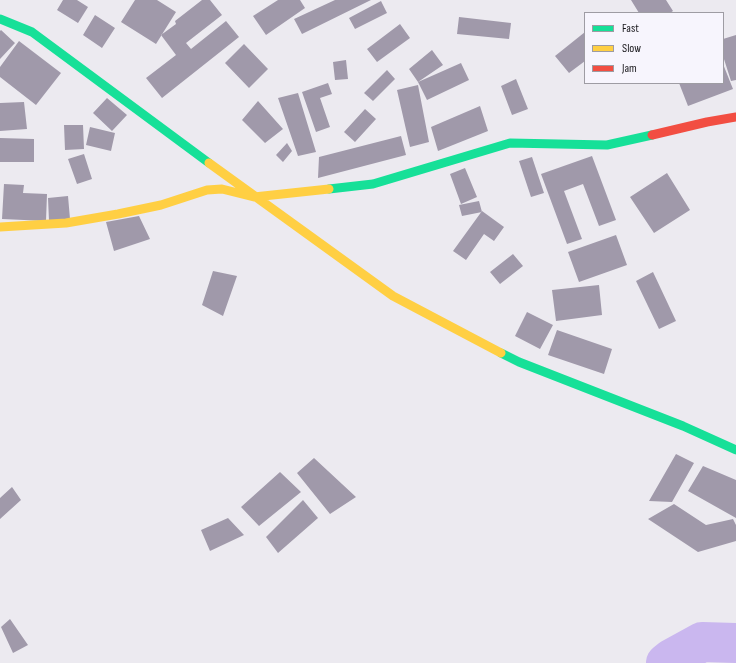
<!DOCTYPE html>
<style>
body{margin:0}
#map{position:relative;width:736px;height:663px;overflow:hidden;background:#eceaf0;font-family:"Sofia Sans Condensed",sans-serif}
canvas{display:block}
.legend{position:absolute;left:584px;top:12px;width:140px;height:72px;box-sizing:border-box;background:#f7f5fd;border:1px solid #9e9ca3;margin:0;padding:5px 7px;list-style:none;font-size:12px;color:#18171b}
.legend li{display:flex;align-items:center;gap:8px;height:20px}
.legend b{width:20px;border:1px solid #9e9ca3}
</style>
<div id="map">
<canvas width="736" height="663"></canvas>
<ul class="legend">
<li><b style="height:5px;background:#16e098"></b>Fast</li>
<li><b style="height:5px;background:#ffcf43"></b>Slow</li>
<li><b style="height:5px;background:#f24e42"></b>Jam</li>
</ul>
</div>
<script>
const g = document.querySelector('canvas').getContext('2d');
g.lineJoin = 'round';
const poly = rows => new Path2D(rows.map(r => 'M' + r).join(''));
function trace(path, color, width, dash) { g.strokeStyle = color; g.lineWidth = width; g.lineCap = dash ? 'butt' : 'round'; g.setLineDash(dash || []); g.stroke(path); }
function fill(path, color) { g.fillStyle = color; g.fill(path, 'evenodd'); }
trace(poly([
 [666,663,671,659,702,642,736,643]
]), '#cab7ef', 40);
fill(poly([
 [63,0,77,0,88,7,78,23,57,10],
 [135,0,157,0,176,12,156,44,121,22],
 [202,0,210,0,222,15,186,43,191,49,226,21,239,37,162,98,146,78,176,55,161,35,176,24,175,21],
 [278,0,300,0,305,8,266,35,253,16],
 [335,0,371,0,302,34,294,19],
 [631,0,666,0,673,11,670,13,639,13],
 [381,1,387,13,355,29,349,18],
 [95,15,115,28,102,48,83,35],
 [459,17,511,23,509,39,457,34],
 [400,24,410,38,377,62,367,49],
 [1,30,15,43,0,59,0,31],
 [585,32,585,61,569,73,555,56],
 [736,35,736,80,731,81,723,56,723,39],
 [19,41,61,73,36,105,0,77,0,67],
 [244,44,268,69,249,88,225,63],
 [432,50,443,65,418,82,409,69],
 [346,60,348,79,335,80,333,62],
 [461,63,469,80,427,100,418,82],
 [723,64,733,89,688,106,679,83,723,83],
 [387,70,395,79,373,101,364,93],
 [516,79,528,109,512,115,501,86],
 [328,83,332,94,320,98,330,127,316,132,302,92],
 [418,85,429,142,410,147,397,90],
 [298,93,316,152,298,156,278,98],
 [107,98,127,115,112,131,93,113],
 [258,101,283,129,265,143,242,120],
 [24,102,27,129,0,131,0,103],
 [480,106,488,131,438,151,431,127],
 [365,109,376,119,355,142,344,132],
 [64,125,83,125,84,149,65,150],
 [90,127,115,133,111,151,86,145],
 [401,136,406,155,318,178,319,157],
 [0,138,34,139,34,162,0,162],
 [287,143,292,151,283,162,276,155],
 [84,154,92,179,77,184,68,159],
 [592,156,616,220,599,226,583,184,564,191,582,239,567,244,541,174],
 [532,157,544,193,531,197,519,161],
 [465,168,477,197,461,204,450,174],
 [667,173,690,210,654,233,630,197],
 [4,184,24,185,23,193,47,194,46,221,2,219],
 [68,196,70,219,49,221,48,198],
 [479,201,482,212,462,216,459,205],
 [482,211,504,227,494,241,484,234,466,260,453,251],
 [139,216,150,239,114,251,106,222],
 [616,235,627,265,579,282,568,252],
 [513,254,523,266,500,284,490,272],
 [213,271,237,276,223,316,202,305],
 [653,272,676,321,659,329,636,281],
 [599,285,602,315,556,321,552,290],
 [527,312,553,325,540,349,515,336],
 [557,330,612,349,604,374,548,355],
 [676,454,694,463,672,502,649,501],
 [314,458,356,497,330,514,297,473],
 [703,466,736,480,736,518,688,491],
 [280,472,301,492,259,526,241,507],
 [12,487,21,500,0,519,0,498],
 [303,500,318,518,278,553,266,537],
 [674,504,706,525,733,519,736,525,736,541,698,552,648,519],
 [228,518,244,535,210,551,201,530],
 [10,619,28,645,13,653,1,627]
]), '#a099aa');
trace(poly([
 [0,19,32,32,209,163],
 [329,189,373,184,510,143,607,145,652,135],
 [501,353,519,362,683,426,736,450]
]), '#16e098', 9);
trace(poly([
 [209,163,393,296,501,353],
 [0,227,66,223,118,214,161,205,207,190,222,189,254,197,329,189]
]), '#ffcf43', 9);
trace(poly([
 [652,135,707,122,736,117]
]), '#f24e42', 9);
</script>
